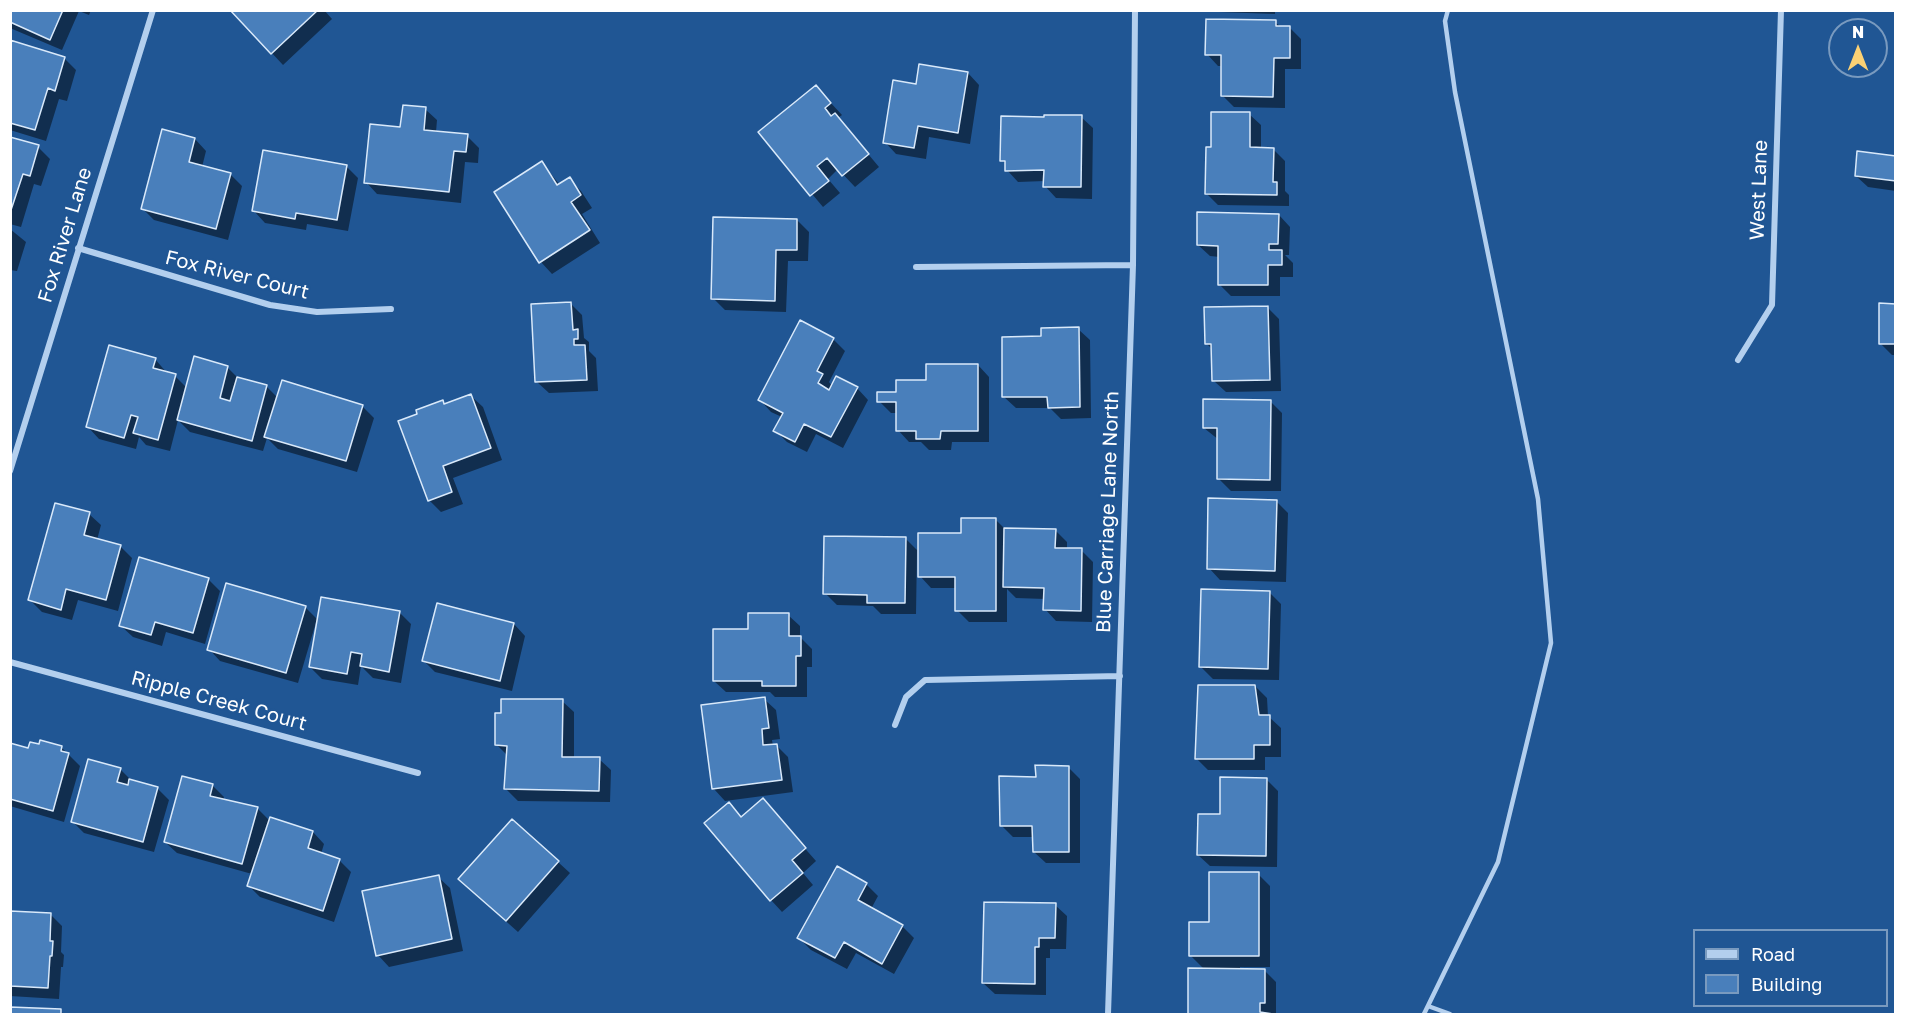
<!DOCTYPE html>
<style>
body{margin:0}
#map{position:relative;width:1906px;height:1025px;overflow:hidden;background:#205694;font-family:"Golos Text",sans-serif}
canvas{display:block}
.frame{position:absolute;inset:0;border:12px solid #fff;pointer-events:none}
.legend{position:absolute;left:1693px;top:929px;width:195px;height:78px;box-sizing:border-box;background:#205694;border:2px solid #799abf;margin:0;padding:8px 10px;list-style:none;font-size:18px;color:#fff}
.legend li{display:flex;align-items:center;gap:12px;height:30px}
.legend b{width:30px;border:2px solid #799abf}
.north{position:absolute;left:1828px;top:18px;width:60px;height:60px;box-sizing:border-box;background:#205694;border:2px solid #799abf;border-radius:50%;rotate:0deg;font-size:16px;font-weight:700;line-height:24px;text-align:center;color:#fff}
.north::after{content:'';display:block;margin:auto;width:21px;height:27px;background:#fbd174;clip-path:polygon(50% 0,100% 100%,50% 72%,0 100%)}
</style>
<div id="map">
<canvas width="1906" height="1025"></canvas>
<div class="frame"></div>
<ul class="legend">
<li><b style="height:8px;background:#b3cfee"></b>Road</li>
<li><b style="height:16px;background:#497fbb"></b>Building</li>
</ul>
<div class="north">N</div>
</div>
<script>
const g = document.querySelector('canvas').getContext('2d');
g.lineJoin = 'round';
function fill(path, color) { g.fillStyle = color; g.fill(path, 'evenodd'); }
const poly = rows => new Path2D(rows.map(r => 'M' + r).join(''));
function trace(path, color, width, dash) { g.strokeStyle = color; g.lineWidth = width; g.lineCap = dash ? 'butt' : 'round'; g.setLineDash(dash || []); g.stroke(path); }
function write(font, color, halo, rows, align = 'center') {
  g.font = font + ' "Golos Text",sans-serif'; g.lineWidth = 4.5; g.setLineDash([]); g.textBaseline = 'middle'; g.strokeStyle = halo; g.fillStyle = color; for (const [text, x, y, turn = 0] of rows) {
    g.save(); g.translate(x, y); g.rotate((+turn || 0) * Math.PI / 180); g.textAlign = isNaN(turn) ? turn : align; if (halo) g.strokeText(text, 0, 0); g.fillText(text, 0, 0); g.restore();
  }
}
fill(poly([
 [10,10,91,10,89,15,79,11,62,50,10,28],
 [232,10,324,10,332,19,283,65],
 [1217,10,1275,10,1275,14,1219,12],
 [1275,22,1281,27,1289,27,1301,39,1301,69,1285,69,1285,108,1234,107,1222,95,1223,66,1218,66,1207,54],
 [10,42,64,58,76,70,67,101,59,99,46,141,10,130],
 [968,73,979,85,970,144,929,137,926,159,896,154,885,142,918,86],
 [816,87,842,115,838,118,879,167,855,187,838,169,828,179,840,193,823,207,760,132],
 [425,109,437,120,436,132,467,136,479,148,478,163,465,162,461,203,377,194,366,182,402,129],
 [1249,114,1261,125,1261,149,1273,149,1285,161,1285,191,1289,195,1289,206,1218,205,1207,194],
 [1081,117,1093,128,1092,199,1056,198,1045,186,1045,181,1018,182,1007,170,1007,165,1002,160],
 [10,138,38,147,50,159,41,186,34,184,21,227,10,224],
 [195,139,206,151,202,167,230,174,242,186,228,240,154,220,142,208],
 [1896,157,1896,191,1868,187,1856,176],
 [542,163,560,185,569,179,581,191,592,208,582,214,600,243,552,274,541,262],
 [346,166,358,178,348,231,307,224,306,230,265,223,254,211],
 [1279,215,1290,227,1289,255,1285,255,1293,263,1293,277,1280,277,1280,296,1231,296,1219,284,1220,257,1210,256,1198,245],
 [797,220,809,232,808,261,788,261,786,312,725,310,713,298],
 [10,229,26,242,17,271,10,270],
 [571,304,582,315,584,338,589,342,589,351,596,358,598,391,549,393,537,382],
 [1896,305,1896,355,1892,355,1880,343],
 [1267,307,1279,319,1281,391,1226,392,1214,381,1213,350,1206,343],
 [1078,329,1090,340,1091,418,1061,419,1050,408,1016,408,1004,397,1042,338],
 [833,339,845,351,829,382,832,386,857,388,868,400,843,448,816,434,807,452,787,442,775,430,782,417,771,412,760,400],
 [155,359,167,373,175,376,187,388,227,367,239,379,266,386,278,398,362,406,374,418,357,472,278,449,267,438,263,451,190,432,178,420,170,451,146,445,139,437,136,449,99,439,88,427],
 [978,365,989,377,989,442,952,442,951,450,929,450,921,442,909,442,898,430,898,413,891,413,879,401],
 [471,396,483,407,502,460,453,478,463,504,441,512,429,500,418,411],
 [1270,401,1282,413,1281,491,1231,491,1219,479,1219,440,1204,428],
 [1276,501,1288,513,1286,582,1220,580,1209,568],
 [89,514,101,525,97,540,121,547,132,558,118,611,78,600,72,620,42,612,30,600],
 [995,519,1006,530,1055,530,1067,542,1067,550,1081,550,1093,562,1092,622,1056,621,1045,609,1045,599,1016,598,1007,589,1007,622,969,622,957,610,957,588,931,588,920,576,962,534],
 [905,538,917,550,916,614,881,614,873,606,837,605,825,593],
 [208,579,220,591,205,644,166,632,162,646,133,637,121,626],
 [1269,592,1281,604,1279,680,1213,679,1201,667],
 [305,607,317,619,298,683,220,661,209,649],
 [399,612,411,624,401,683,373,678,361,666,358,685,322,679,310,667],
 [788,615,800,626,800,637,812,649,812,667,807,667,807,697,775,697,770,692,726,692,714,681,749,630],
 [514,624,525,636,512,691,435,672,424,661],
 [1255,686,1267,698,1268,716,1281,728,1281,757,1265,757,1265,770,1208,770,1196,758],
 [764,699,776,710,780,739,772,740,773,746,776,745,788,757,793,792,725,801,714,789],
 [562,701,574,712,574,758,599,759,611,770,610,802,518,801,506,789,508,756,497,745],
 [10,744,30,750,40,746,61,747,80,766,64,822,10,806],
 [1068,767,1080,779,1080,863,1046,863,1034,852,1034,837,1013,837,1001,825,1037,778],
 [120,769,132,781,157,788,169,800,154,852,84,833,72,821],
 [1266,779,1278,791,1277,867,1210,866,1198,855,1221,815],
 [213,786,224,797,223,802,257,808,270,821,313,832,324,844,321,854,339,860,351,872,334,922,260,897,249,886,252,874,177,853,165,842],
 [729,804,742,818,771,810,816,861,803,873,813,885,782,912,771,900],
 [558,862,570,873,518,932,472,891],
 [1258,874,1270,886,1270,967,1240,967,1240,970,1264,970,1276,982,1276,1014,1189,1014,1189,970,1205,970,1191,956,1210,924],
 [438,877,450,888,463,951,389,967,378,955],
 [866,884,878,896,871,909,902,926,914,938,894,974,856,953,847,969,811,950,799,938],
 [1055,905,1067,916,1066,949,1050,949,1050,958,1046,958,1046,995,995,994,983,983],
 [10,912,50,914,62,926,61,952,64,955,63,967,61,967,59,999,10,996],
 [10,1009,60,1011,64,1014,10,1014]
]), '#0007');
const building = poly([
 [10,10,63,10,50,40,10,22,10,10],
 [230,10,318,10,271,54,230,10],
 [1206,19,1276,20,1276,26,1290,26,1290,58,1274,58,1273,97,1221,96,1221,55,1205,55,1206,19],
 [10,40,65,57,55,91,48,88,35,130,10,123,10,40],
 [919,64,968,72,958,133,918,126,914,148,883,143,893,80,916,84,919,64],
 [816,85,831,103,825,108,831,116,835,113,869,154,842,176,827,158,817,166,829,181,810,196,758,132,816,85],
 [403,105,426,107,424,130,468,134,466,152,454,151,449,192,364,183,370,124,400,127,403,105],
 [1211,112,1250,112,1250,147,1274,148,1273,182,1277,182,1277,195,1205,194,1206,147,1211,147,1211,112],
 [1044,115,1082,115,1081,187,1043,187,1044,170,1005,171,1005,161,1000,161,1001,116,1044,117,1044,115],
 [162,129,195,138,189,162,231,173,216,229,141,209,162,129],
 [10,137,39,145,30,176,23,174,10,213,10,137],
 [263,150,347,165,337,220,296,213,295,219,252,211,263,150],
 [1857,151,1896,156,1896,181,1855,176,1857,151],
 [542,161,557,185,570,177,581,195,571,202,590,230,539,263,494,192,542,161],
 [1197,212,1279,214,1278,244,1269,244,1269,250,1282,250,1282,265,1268,265,1268,285,1218,285,1218,246,1197,245,1197,212],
 [713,217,797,219,797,250,776,250,775,301,711,299,713,217],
 [571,302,573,330,578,329,578,339,574,339,574,345,585,345,587,380,535,382,531,304,571,302],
 [1879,303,1896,304,1896,344,1879,344,1879,303],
 [1268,306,1270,380,1212,381,1211,344,1205,344,1204,307,1268,306],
 [800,320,834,338,817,371,823,374,818,383,829,390,836,376,858,387,831,437,804,424,795,442,773,431,783,413,758,400,800,320],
 [1079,327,1080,407,1048,408,1047,397,1002,397,1002,337,1041,336,1041,328,1079,327],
 [109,345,156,358,153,368,176,374,158,440,133,433,138,417,131,415,124,438,86,427,109,345],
 [194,356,228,366,220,398,230,401,237,377,267,385,252,441,177,420,194,356],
 [926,364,978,364,978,431,941,431,940,439,916,439,916,431,896,431,896,402,877,402,877,392,896,392,896,380,926,380,926,364],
 [282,380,363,405,346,461,264,437,282,380],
 [471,394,491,448,443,466,452,492,428,501,398,421,417,414,416,410,443,400,444,404,471,394],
 [1203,399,1271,400,1270,480,1217,479,1217,428,1203,428,1203,399],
 [1208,498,1277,500,1275,571,1207,569,1208,498],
 [55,503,90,512,84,535,121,545,106,600,66,589,61,610,28,600,55,503],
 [961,518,996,518,996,611,955,611,955,577,918,577,918,533,961,533,961,518],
 [1004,528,1056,529,1055,548,1082,548,1081,611,1043,610,1044,588,1003,587,1004,528],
 [824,536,906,537,905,603,867,603,867,595,823,594,824,536],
 [139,557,209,578,193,633,155,622,151,635,119,626,139,557],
 [226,583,306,606,286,673,207,650,226,583],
 [1201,589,1270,591,1268,669,1199,667,1201,589],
 [321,597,400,611,389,672,360,666,362,654,351,652,347,674,309,667,321,597],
 [437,603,514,623,500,681,422,661,437,603],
 [748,613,789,613,789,636,801,636,801,656,796,656,796,686,762,686,762,681,713,681,713,629,748,629,748,613],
 [1198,685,1255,685,1259,715,1270,715,1270,745,1254,745,1254,759,1195,759,1198,685],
 [765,697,769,728,762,729,763,745,777,744,782,780,712,789,701,705,765,697],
 [501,699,563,699,562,757,600,757,599,791,504,789,507,746,495,745,495,713,501,713,501,699],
 [40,740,62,746,61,751,69,753,53,811,10,799,10,743,28,748,30,742,39,744,40,740],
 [88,759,121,768,117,782,128,785,129,779,158,787,143,842,71,822,88,759],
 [1035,765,1069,766,1069,852,1033,852,1032,826,1000,826,999,776,1036,777,1035,765],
 [182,776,213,784,210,796,258,807,242,864,164,842,182,776],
 [1220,777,1267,778,1266,856,1197,855,1198,814,1220,814,1220,777],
 [763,798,806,848,792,860,803,873,770,901,704,823,729,802,741,817,763,798],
 [270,817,313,831,308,848,340,859,323,911,247,886,270,817],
 [512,819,559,861,506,921,458,879,512,819],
 [837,866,867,883,858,900,903,925,882,964,844,942,835,958,797,938,837,866],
 [1209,872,1259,872,1259,956,1189,956,1189,922,1209,922,1209,872],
 [439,875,452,939,376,956,362,891,439,875],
 [984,902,1056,903,1055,938,1039,938,1039,947,1035,947,1035,984,982,983,984,902],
 [10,911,51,913,50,941,53,941,52,956,50,956,48,988,10,986,10,911],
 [1188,968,1265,969,1265,1003,1260,1003,1260,1012,1273,1014,1188,1014,1188,968],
 [10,1007,61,1009,61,1014,10,1014,10,1007]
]);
fill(building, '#497fbb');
trace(building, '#d9e9fa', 1.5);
trace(poly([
 [1428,1006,1450,1014],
 [1424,1014,1498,862,1551,643,1538,499,1455,92,1445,21,1448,10]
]), '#b3cfee', 4.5);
trace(poly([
 [78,248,270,305,317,312,391,309],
 [916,267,1133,265],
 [1738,360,1772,305,1781,10],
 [10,471,153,10],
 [10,662,418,773],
 [895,725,906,697,925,680,1120,676],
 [1108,1014,1133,265,1135,10]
]), '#b3cfee', 6);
write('20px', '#fff', '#205694', [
 ["West Lane",1759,190,-88],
 ["Fox River Lane",65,235,-73],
 ["Fox River Court",237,275,14],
 ["Blue Carriage Lane North",1108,512,-88],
 ["Ripple Creek Court",219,701,15]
]);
</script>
